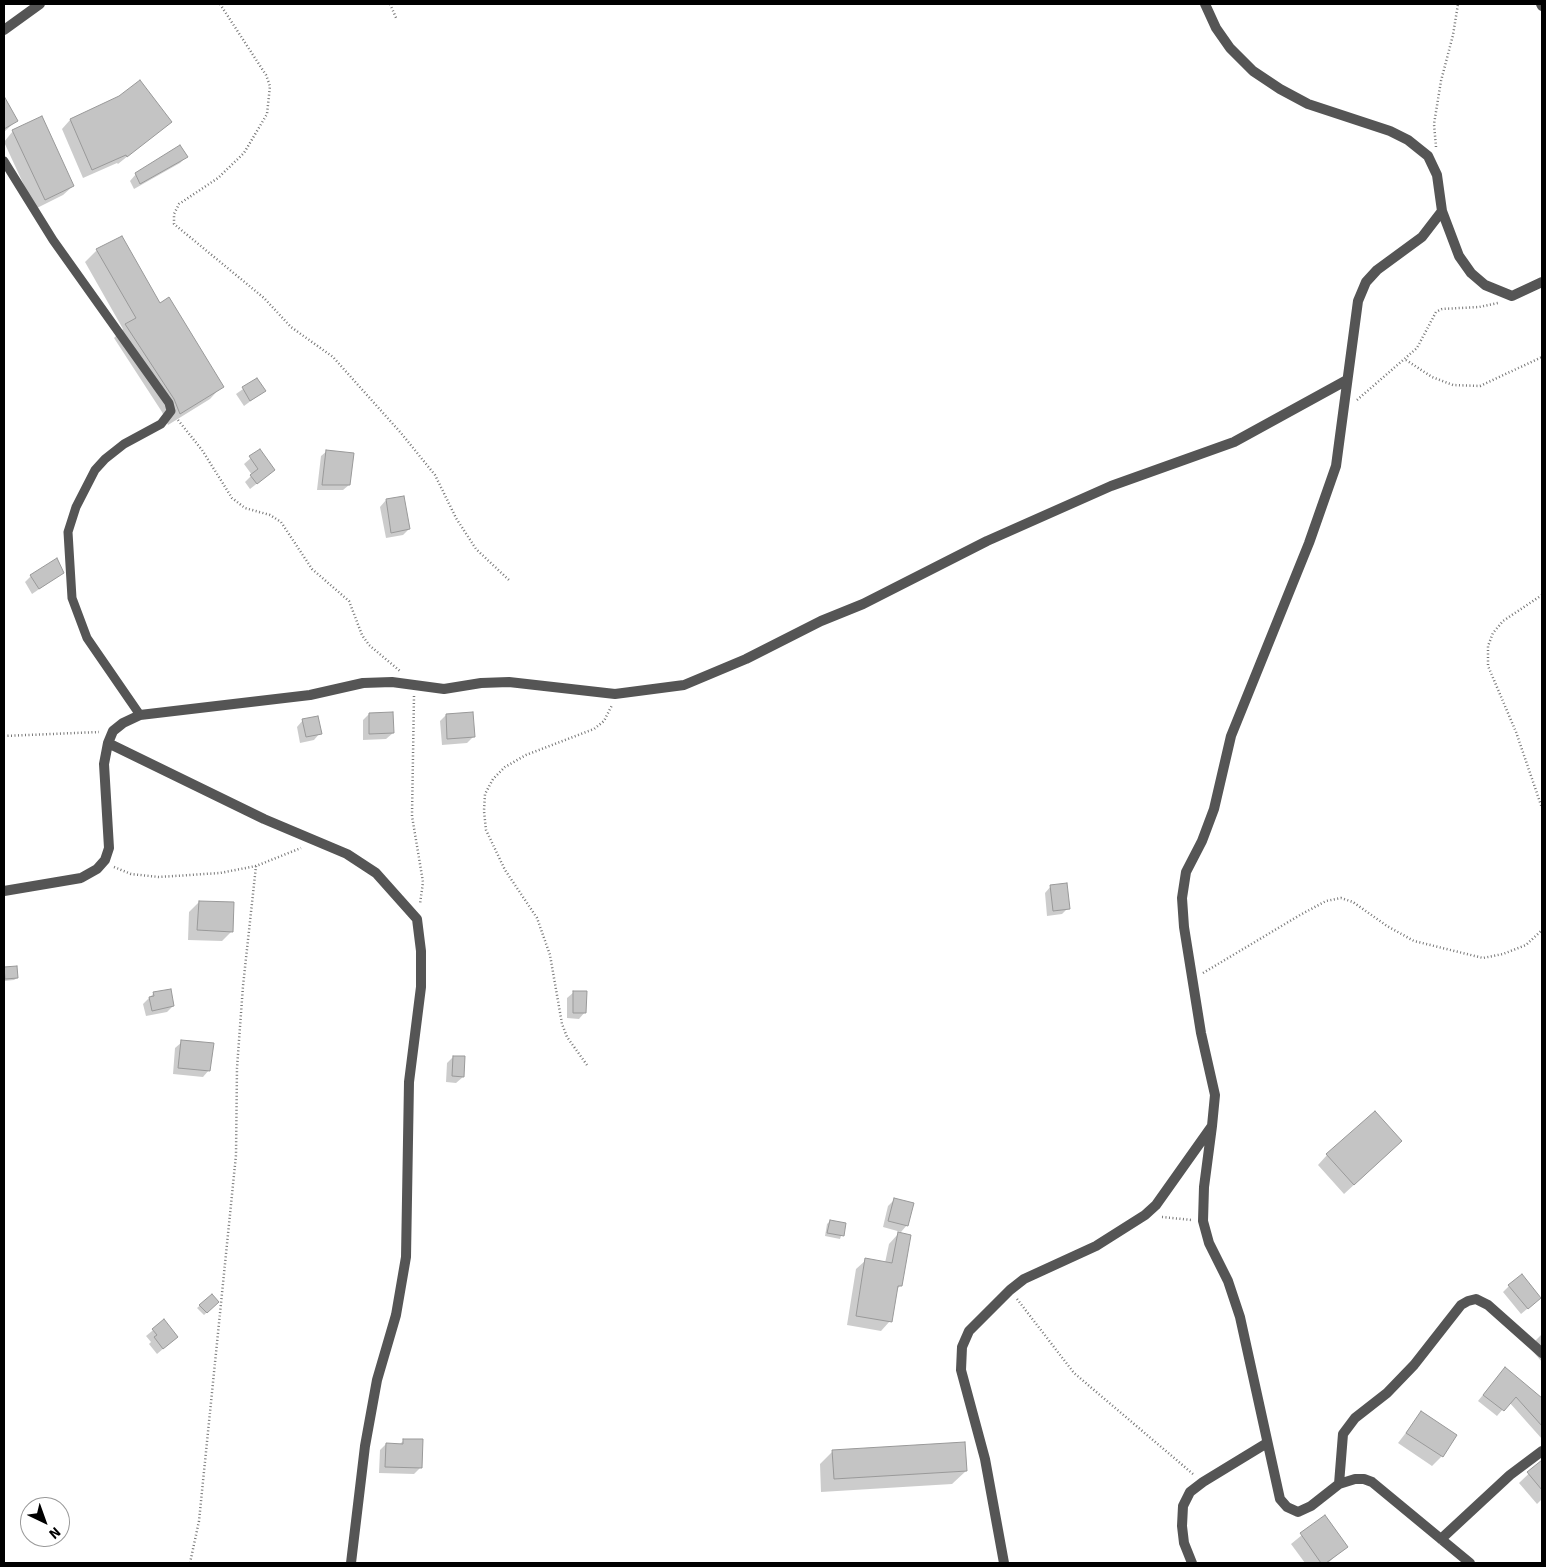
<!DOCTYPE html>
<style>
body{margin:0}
#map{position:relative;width:1546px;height:1567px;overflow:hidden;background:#fff;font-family:Signika,sans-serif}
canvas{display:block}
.frame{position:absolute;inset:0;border:5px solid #000;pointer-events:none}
.north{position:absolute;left:20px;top:1497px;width:50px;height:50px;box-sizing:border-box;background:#fff;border:1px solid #999;border-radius:50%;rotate:138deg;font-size:14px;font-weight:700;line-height:20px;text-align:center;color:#000}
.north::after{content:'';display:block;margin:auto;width:18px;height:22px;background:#000;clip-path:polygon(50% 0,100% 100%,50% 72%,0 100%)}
</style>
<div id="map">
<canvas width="1546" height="1567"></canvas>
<div class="frame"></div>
<div class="north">N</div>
</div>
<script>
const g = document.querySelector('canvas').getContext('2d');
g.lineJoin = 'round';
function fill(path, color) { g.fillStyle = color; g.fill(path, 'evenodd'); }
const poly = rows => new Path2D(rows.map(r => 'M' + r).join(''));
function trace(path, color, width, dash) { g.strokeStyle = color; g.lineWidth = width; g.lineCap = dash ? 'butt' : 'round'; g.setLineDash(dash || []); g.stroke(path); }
fill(poly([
 [120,98,171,121,118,164,117,163,83,178,62,129,70,120],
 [4,99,16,121,4,132],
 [13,131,73,186,63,195,35,209,4,142],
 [186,157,180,163,134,189,130,181,136,174],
 [97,250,159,305,222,386,210,399,168,425,162,412,114,338,123,329,85,262],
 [257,379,264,391,244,406,236,394],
 [259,451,274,470,250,489,245,482,252,475,244,464],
 [327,451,349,485,343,490,317,490,321,456],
 [386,500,409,529,403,535,386,538,380,507],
 [63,573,32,594,25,582,31,576],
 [369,714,393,733,386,739,363,740,363,720],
 [446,715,474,736,467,743,442,745,440,721],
 [303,720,320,733,314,740,300,743,297,727],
 [1051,886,1068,908,1062,914,1047,916,1045,893],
 [199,902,232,931,222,941,188,940,189,912],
 [5,968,17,978,14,980,4,981],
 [574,992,585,1012,579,1019,567,1018,567,998],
 [154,993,173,1006,167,1012,146,1016,143,1004],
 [182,1042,209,1070,203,1077,173,1074,175,1048],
 [453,1057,463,1077,456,1083,446,1082,447,1063],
 [1391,1151,1344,1194,1318,1165,1327,1155],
 [895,1199,907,1225,901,1232,883,1227,888,1206],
 [830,1221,845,1224,840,1239,825,1236,827,1224],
 [898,1234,900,1286,896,1290,890,1321,881,1331,847,1325,856,1269,866,1260,885,1263,889,1244],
 [1509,1286,1533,1304,1521,1314,1503,1292],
 [212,1295,218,1302,204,1315,197,1308],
 [164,1321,177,1337,157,1354,149,1344,151,1342,146,1336],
 [1542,1334,1542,1362,1529,1347],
 [1499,1375,1542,1400,1542,1439,1509,1402,1497,1416,1478,1401],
 [1421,1413,1442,1456,1432,1466,1398,1443],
 [404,1440,420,1468,414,1474,379,1473,380,1450,386,1444,399,1445],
 [833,1451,966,1471,952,1484,821,1492,820,1464],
 [1542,1461,1542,1499,1537,1504,1519,1483],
 [1324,1517,1346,1547,1328,1563,1305,1563,1291,1544]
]), '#0003');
const building = poly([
 [140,80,172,122,127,157,126,155,92,170,70,119,119,96,140,80],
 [4,96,18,121,4,129,4,96],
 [42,116,74,186,45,200,12,130,42,116],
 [180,145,188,157,140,184,135,173,180,145],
 [122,236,160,303,169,297,224,387,180,414,174,399,125,324,136,318,96,249,122,236],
 [257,378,266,391,250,401,242,387,257,378],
 [260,449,275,470,257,484,250,475,258,469,249,456,260,449],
 [326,450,354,453,350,485,322,485,326,450],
 [404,496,410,529,391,533,386,499,404,496],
 [57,558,64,573,39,589,30,575,57,558],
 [393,712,394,733,369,734,369,713,393,712],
 [473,712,475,737,447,739,446,714,473,712],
 [318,716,322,734,306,737,302,719,318,716],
 [1067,883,1070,909,1053,911,1050,885,1067,883],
 [199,901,234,902,233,932,197,930,199,901],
 [17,966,18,978,5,979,4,967,17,966],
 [171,989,174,1006,152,1011,149,997,154,996,153,992,171,989],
 [573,991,587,991,586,1013,573,1013,573,991],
 [181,1040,214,1043,210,1071,178,1068,181,1040],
 [453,1056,465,1056,464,1077,452,1076,453,1056],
 [1375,1111,1402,1141,1354,1185,1326,1154,1375,1111],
 [894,1198,914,1203,908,1226,888,1221,894,1198],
 [830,1220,846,1223,844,1236,827,1233,830,1220],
 [898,1232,911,1235,902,1286,898,1286,892,1322,856,1316,865,1258,892,1263,898,1232],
 [1522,1274,1541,1298,1528,1309,1508,1285,1522,1274],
 [212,1294,219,1302,207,1313,199,1305,212,1294],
 [164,1319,178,1337,163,1349,154,1337,157,1335,152,1329,164,1319],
 [1505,1367,1542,1398,1542,1426,1516,1397,1504,1411,1483,1395,1505,1367],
 [1421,1411,1457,1435,1443,1457,1406,1433,1421,1411],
 [403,1439,423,1439,422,1468,385,1467,386,1443,403,1444,403,1439],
 [965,1442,967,1471,834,1479,832,1450,965,1442],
 [1542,1460,1542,1490,1527,1472,1542,1460],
 [1325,1515,1348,1547,1326,1563,1321,1563,1300,1533,1325,1515]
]);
fill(building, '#c4c4c4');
trace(building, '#999', 1);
trace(poly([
 [220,4,266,75,270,86,267,114,244,153,218,178,179,204,174,214,174,224,264,298,291,327,333,357,401,433,435,475,456,518,476,549,510,581],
 [390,4,397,20],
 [1436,147,1434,124,1441,81,1453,35,1458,4],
 [1406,360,1432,377,1453,385,1480,386,1542,357],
 [1357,400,1417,348,1436,312,1442,309,1479,307,1498,303],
 [178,420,202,450,232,498,245,508,270,515,281,522,312,569,349,601,362,635,369,645,400,671],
 [1542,595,1503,621,1493,633,1488,646,1488,666,1516,732,1542,808],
 [414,696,412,816,423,882,420,904],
 [4,736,99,732],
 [114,867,131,874,159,877,220,873,256,866,301,848],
 [1203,973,1300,915,1326,901,1341,898,1353,902,1387,926,1414,941,1483,958,1503,954,1526,945,1542,930],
 [587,1065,567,1037,562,1024,550,955,537,918,505,870,486,830,484,811,485,794,493,779,505,767,526,755,594,729,604,721,612,705],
 [1162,1217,1192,1220],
 [1017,1299,1074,1373,1193,1474],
 [190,1563,199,1521,236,1155,237,1068,243,986,256,866]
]), '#777', 2.5, [1, 2.5]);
trace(poly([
 [4,161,53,240,169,403,171,411,161,424,124,444,105,459,95,470,76,507,68,532,72,598,87,638,140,715]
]), '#555', 9);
trace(poly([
 [1541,4,1542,6],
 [4,30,40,4],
 [1442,211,1459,256,1471,273,1485,285,1512,296,1542,282],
 [108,743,264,819,347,854,376,873,417,919,421,951,421,987,409,1082,406,1257,396,1315,377,1380,365,1446,351,1563],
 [4,891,81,878,97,869,105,860,109,848,104,764,108,743,113,731,123,723,140,715,310,695,363,683,392,682,444,689,481,683,509,682,615,694,684,685,746,659,821,621,863,604,987,541,1111,486,1234,442,1347,380],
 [1212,1126,1204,1187,1203,1221,1209,1243,1228,1281,1240,1317,1280,1499,1287,1507,1298,1512,1311,1506,1339,1484,1355,1479,1364,1479,1372,1482,1470,1563],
 [1339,1484,1343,1434,1355,1418,1387,1393,1414,1365,1461,1305,1468,1301,1476,1299,1488,1305,1542,1353],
 [1441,1539,1510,1475,1542,1451],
 [1004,1563,985,1459,961,1370,962,1347,969,1331,1010,1290,1024,1279,1096,1246,1145,1215,1156,1205,1212,1126,1215,1095,1201,1033,1184,927,1182,898,1186,872,1202,841,1214,809,1231,736,1309,543,1336,466,1358,301,1366,282,1377,270,1422,237,1442,211,1437,175,1428,156,1408,140,1390,131,1308,104,1280,89,1253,71,1230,48,1216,28,1205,4],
 [1192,1563,1184,1543,1182,1526,1183,1506,1190,1492,1203,1482,1267,1443]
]), '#555', 10);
</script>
